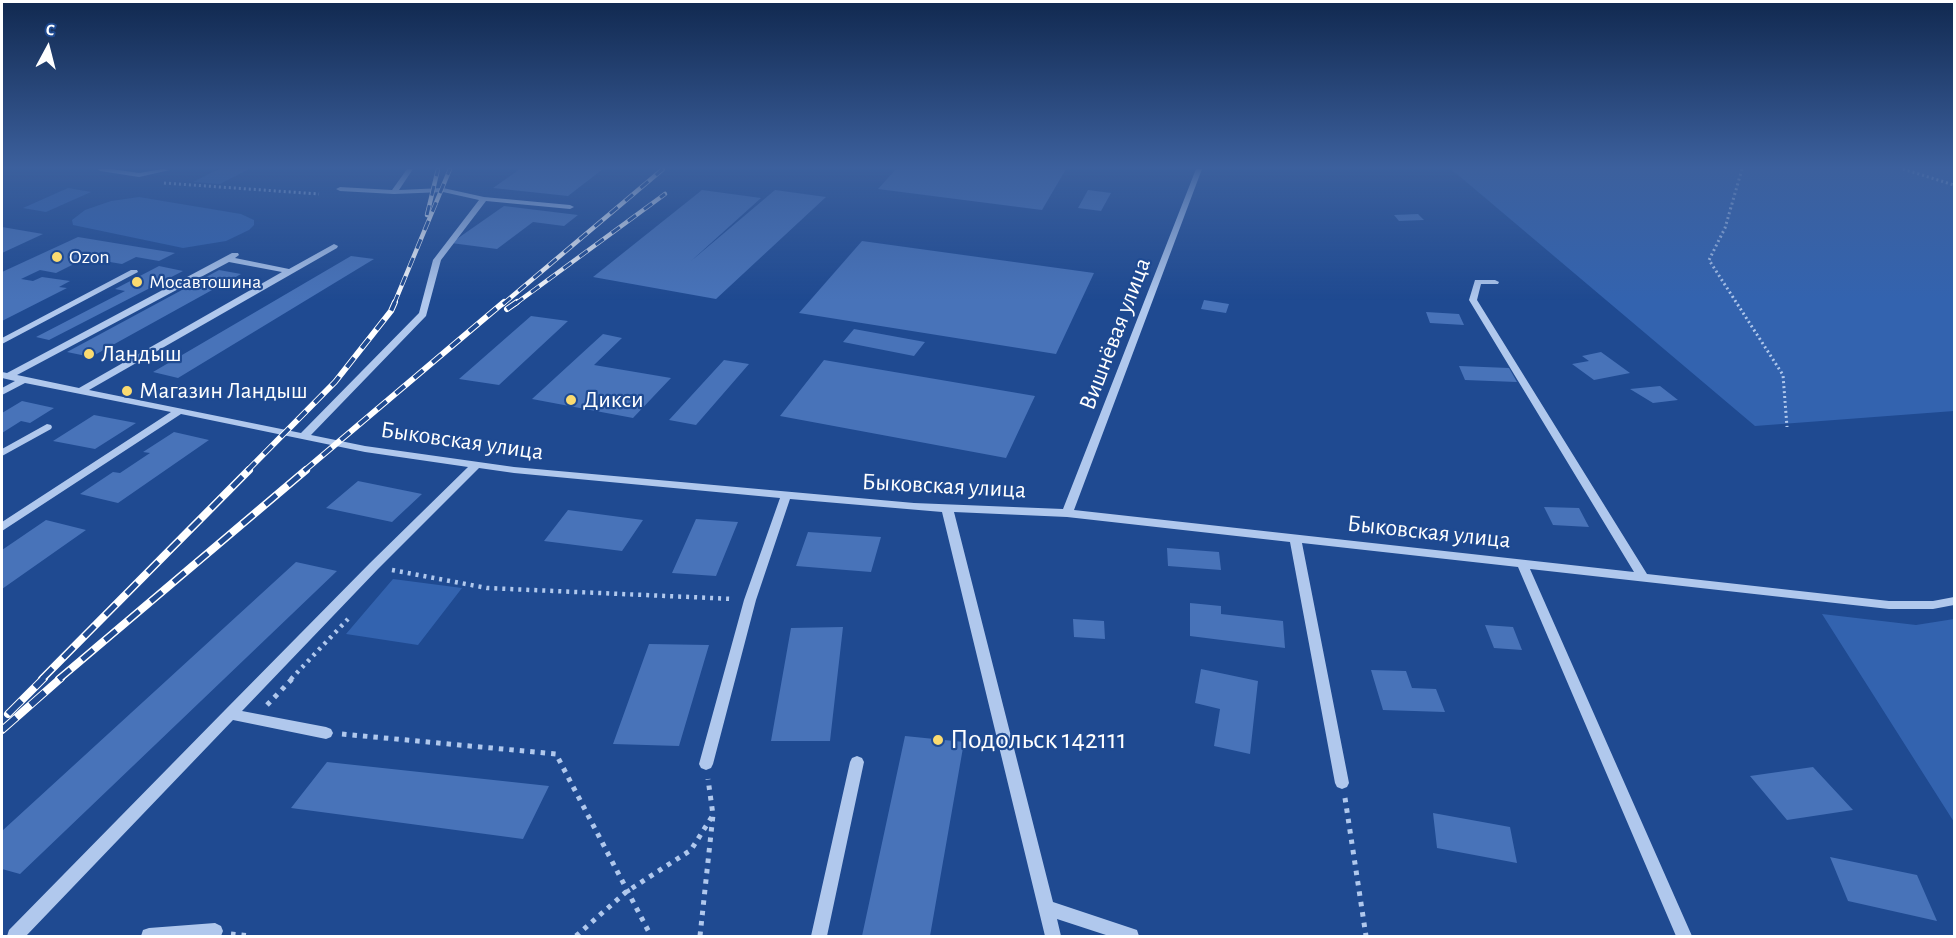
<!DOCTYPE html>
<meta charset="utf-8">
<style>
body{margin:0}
#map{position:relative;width:1956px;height:938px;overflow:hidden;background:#1f4a91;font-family:"Alegreya Sans",sans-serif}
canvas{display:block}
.frame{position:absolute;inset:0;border:3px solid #fff;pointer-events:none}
.north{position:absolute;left:18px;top:18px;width:60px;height:60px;-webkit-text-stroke:4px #1f4a91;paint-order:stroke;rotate:7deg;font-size:16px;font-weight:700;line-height:24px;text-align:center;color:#fff}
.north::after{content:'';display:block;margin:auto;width:21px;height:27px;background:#fff;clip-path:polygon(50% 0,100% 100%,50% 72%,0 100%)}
</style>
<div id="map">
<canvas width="1956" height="938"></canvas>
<div class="frame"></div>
<div class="north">С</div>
</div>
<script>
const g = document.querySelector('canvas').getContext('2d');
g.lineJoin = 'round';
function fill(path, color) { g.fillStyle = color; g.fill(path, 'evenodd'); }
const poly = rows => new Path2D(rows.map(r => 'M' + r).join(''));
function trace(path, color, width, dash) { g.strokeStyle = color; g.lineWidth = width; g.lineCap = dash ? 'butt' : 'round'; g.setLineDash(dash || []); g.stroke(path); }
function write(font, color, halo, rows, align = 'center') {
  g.font = font + ' "Alegreya Sans",sans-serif'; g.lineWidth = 4.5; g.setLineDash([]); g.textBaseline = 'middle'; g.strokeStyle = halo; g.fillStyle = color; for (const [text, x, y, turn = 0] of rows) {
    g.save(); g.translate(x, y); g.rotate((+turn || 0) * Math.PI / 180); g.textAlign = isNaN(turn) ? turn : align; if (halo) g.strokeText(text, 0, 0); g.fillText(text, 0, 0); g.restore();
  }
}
fill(poly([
 [219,169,249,169,220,184,193,182],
 [1451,169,1954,169,1954,411,1755,426],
 [68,188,91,192,46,212,23,208],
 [139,197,241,214,254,220,254,225,249,230,226,241,183,248,73,225,72,220,85,210,111,201],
 [393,579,462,588,418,645,346,634],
 [1822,614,1916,625,1954,619,1954,822]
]), '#3363af');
fill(poly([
 [520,169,603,169,568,196,493,188],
 [896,169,1066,169,1042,210,878,189],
 [702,190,761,198,691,261,775,190,826,197,716,299,593,277],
 [1088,190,1111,193,1101,211,1078,208],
 [504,206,578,215,564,226,533,222,497,249,451,243],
 [1418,214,1424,220,1399,221,1394,215],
 [2,227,43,234,2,253],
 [78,237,175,253,159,261,136,257,122,264,86,258,56,273,40,270,21,279,33,281,42,277,70,281,59,287,67,288,2,321,2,272],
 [862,241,1094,273,1056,354,799,313],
 [351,256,374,259,178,378,153,372],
 [159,266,183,271,49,340,36,337,125,291,115,289],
 [219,270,241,274,91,357,67,352],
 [1204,300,1229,304,1226,313,1201,309],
 [1426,312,1459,314,1464,325,1430,323],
 [531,316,568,321,499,385,459,379],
 [854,329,925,342,914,356,843,342],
 [603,334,622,338,594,365,671,378,633,418,532,399],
 [1601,352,1630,373,1594,380,1572,364,1589,361,1582,356],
 [724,360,749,364,696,425,669,420],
 [824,360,1035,396,1006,458,780,416],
 [1459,366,1509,368,1517,382,1465,380],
 [1660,386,1678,400,1653,403,1630,389],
 [22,401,54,408,30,423,21,421,2,433,2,413],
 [94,415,136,423,95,449,53,441],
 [174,432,209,440,118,503,80,494,113,472,120,473,150,453,143,452],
 [358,481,422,494,392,522,326,508],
 [1544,507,1579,508,1589,527,1553,525],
 [568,510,643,520,622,551,544,541],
 [696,519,738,522,716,576,672,573],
 [46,520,86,530,2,589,2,550],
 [808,532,881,537,871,572,796,566],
 [1167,548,1219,552,1221,570,1168,566],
 [296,562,337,571,20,874,2,869,2,831],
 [1190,603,1221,606,1221,614,1283,621,1285,648,1190,636],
 [1073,619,1104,621,1105,639,1074,637],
 [1485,625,1513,627,1522,650,1494,648],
 [843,627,830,741,771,741,791,628],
 [649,644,709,645,679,746,613,744],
 [1201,669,1258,681,1250,754,1214,746,1220,709,1195,703],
 [1371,670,1406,671,1412,688,1436,689,1445,712,1383,710],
 [905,736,964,742,930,936,862,936],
 [327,762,549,786,523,839,291,808],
 [1813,767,1853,810,1787,820,1750,776],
 [1433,813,1510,827,1517,863,1437,848],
 [1830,857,1917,875,1937,921,1848,901]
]), '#4873b9');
trace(poly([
 [1742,169,1725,228,1709,260,1783,375,1787,427],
 [1903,169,1954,185],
 [164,183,319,194]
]), '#b0c8ed', 3, [2, 3]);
trace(poly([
 [392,570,487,588,734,599],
 [291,679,348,619]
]), '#b0c8ed', 4.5, [3, 5]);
trace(poly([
 [267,705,293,678],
 [342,734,556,754,651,936],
 [1345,798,1366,936],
 [231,934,251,936],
 [576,936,626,892,691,850,713,815],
 [700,936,713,815,708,779]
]), '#b0c8ed', 5, [4.5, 6]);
fill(poly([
 [97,169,112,169,139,173,162,169,170,170,139,177,100,171,97,169],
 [407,169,413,169,399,190,443,188,484,197,570,205,574,207,570,209,486,201,441,260,426,316,311,435,365,446,514,467,914,503,1063,509,1196,169,1202,169,1074,510,1634,572,1469,300,1475,280,1495,280,1499,282,1498,284,1481,284,1477,300,1647,574,1889,601,1933,601,1954,597,1954,605,1933,609,1889,609,1530,569,1692,936,1676,936,1518,567,1302,543,1349,783,1347,787,1342,789,1337,787,1335,783,1290,542,1067,517,954,512,1053,902,1137,930,1139,936,1109,936,1057,919,1061,936,1045,936,942,512,790,499,756,600,713,764,711,768,706,770,701,768,699,764,744,600,780,498,514,473,479,468,378,569,242,711,326,727,331,729,333,733,331,737,326,739,233,720,26,936,7,936,9,930,225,710,370,563,468,467,365,452,181,414,2,531,2,522,171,412,25,383,2,395,2,388,15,381,2,378,2,372,7,373,232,253,238,253,239,255,235,258,289,269,334,244,338,246,337,248,89,390,301,433,419,313,433,260,479,200,443,192,394,194,340,191,336,189,340,187,392,190,407,169],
 [229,262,282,272,79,388,17,375,229,262],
 [131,270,137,270,138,272,2,344,2,338,131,270],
 [47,424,51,425,52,427,51,429,2,456,2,449,47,424],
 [857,756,862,758,864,762,827,936,811,936,850,762,852,758,857,756],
 [215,923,221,926,223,931,221,936,141,936,143,930,149,928,215,923]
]), '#b0c8ed');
const railFar3 = poly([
 [427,215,438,169],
 [394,304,450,169],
 [503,304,663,169],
 [515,304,665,194]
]);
const railFar2 = poly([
 [507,309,517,302],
 [247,471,335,382,391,311,395,302],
 [304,471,504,302]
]);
const railFar1 = poly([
 [42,679,249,470],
 [59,679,306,470]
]);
const rail = poly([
 [8,714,44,678],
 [2,730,61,678]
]);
trace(railFar3, '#fff', 4.5);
trace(railFar2, '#fff', 6);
trace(railFar1, '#fff', 8);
trace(rail, '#fff', 8);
trace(railFar3, '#1f4a91', 3, [10]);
trace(railFar2, '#1f4a91', 4, [12]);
trace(railFar1, '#1f4a91', 5, [15]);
trace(rail, '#1f4a91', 6, [19]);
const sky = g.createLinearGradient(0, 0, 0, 300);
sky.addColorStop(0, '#112950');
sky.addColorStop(0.56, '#3c609d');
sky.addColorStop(1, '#3c609d00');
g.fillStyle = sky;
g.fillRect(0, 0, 1956, 300);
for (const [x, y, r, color] of [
 [57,257,6,"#fbdb70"],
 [137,282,6,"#fbdb70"],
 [89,354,6,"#fbdb70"],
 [127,391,6,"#fbdb70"],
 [571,400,6,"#fbdb70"],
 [938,740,6,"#fbdb70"]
]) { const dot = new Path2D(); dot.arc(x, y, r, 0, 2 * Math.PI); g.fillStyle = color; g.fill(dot); trace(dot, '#1f4a91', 2); }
write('20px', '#fff', '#1f4a91', [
 ["Ozon",69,257],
 ["Мосавтошина",149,282]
], 'left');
write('24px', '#fff', '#1f4a91', [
 ["Вишнёвая улица",1115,334,-69],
 ["Быковская улица",462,441,8],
 ["Быковская улица",944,486,3],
 ["Быковская улица",1429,532,6]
]);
write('24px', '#fff', '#1f4a91', [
 ["Ландыш",101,354],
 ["Магазин Ландыш",139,391],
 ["Дикси",583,400]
], 'left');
write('28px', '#fff', '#1f4a91', [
 ["Подольск 142111",950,740]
], 'left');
</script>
